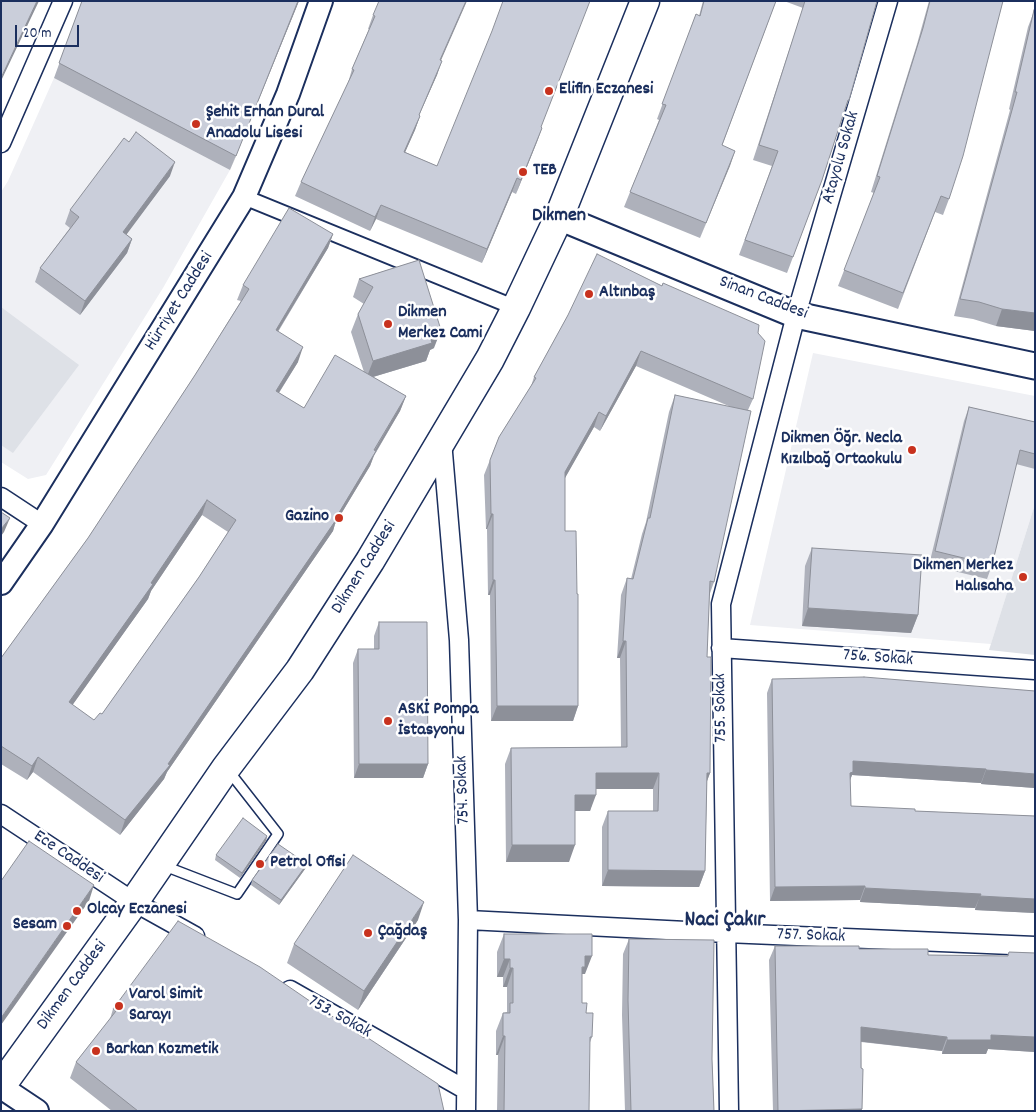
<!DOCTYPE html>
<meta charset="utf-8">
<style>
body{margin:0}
#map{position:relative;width:1036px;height:1112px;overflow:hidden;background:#fff;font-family:Dekko,sans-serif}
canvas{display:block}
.frame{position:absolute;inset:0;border:2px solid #1b2f5e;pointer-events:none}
.scale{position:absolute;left:15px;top:25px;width:64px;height:22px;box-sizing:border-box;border:2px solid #1b2f5e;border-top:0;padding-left:6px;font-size:15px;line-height:18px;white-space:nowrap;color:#1b2f5e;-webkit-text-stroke:4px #fff;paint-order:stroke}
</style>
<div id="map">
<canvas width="1036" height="1112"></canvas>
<div class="frame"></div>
<div class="scale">20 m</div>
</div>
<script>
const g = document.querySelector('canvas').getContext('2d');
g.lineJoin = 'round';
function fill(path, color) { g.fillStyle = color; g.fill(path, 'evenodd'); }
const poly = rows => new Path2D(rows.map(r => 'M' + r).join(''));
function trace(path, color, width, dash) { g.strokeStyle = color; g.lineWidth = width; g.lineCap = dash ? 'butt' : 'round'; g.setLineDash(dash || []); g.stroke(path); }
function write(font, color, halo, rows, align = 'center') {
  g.font = font + ' Dekko,sans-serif'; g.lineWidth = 5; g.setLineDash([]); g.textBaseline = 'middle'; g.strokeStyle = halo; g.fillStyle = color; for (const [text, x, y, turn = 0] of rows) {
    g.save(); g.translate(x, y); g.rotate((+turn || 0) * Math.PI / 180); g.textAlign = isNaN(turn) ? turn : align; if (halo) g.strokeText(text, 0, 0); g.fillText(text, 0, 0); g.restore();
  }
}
fill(poly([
 [54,78,230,170,163,288,46,475,28,479,1,462,1,192,8,181],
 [813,353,1035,396,1035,504,991,644,750,625]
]), '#eff0f4');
fill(poly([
 [1,307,79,365,13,453,1,445],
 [1035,504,1035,655,989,650]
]), '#dee1e7');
const service = poly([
 [162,865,237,894,278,834,228,770]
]);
const pedestrian = poly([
 [244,197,516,308]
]);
const minor = poly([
 [1,143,63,1],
 [442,441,459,640,468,920,466,1111],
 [1,497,42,524],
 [721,648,1035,670],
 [1,814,134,902,195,936],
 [468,920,726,933,1035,946],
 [290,990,466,1090],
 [729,1111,721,604,796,315,888,1]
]);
const tertiary = poly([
 [1,583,42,524,244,197,288,94,321,1],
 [1,1087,37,1111]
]);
const secondary = poly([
 [559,217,796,315,1035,366]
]);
const primary = poly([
 [1,1086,134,902,226,768,300,670,370,561,490,359,516,308,559,217,645,1]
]);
trace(service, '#1b2f5e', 12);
trace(pedestrian, '#1b2f5e', 18);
trace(minor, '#1b2f5e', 21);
trace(tertiary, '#1b2f5e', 26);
trace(secondary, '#1b2f5e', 29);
trace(primary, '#1b2f5e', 31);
trace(service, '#fff', 9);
trace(pedestrian, '#fff', 14);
trace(minor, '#fff', 18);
trace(tertiary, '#fff', 22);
trace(secondary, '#fff', 25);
trace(primary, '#fff', 28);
fill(poly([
 [82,1,299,1,230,170,54,78],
 [703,1,776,1,722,146,735,151,700,238,624,207,659,120,657,119,696,14,699,16],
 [784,1,877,1,849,100,843,115,822,180,787,273,739,255,772,166,753,160,803,8],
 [929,1,1003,1,949,199,943,215,935,212,898,309,838,286,874,193,871,192,917,44],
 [1035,5,1035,331,996,326,973,319,954,316,1010,110,1009,109,1028,27,1033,14],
 [373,15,441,60,437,75,419,115,420,116,415,130,405,152,437,166,542,128,516,194,512,192,482,263,376,219,370,231,295,196,301,182,348,83,352,69,369,29,368,29],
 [170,176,126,234,132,239,127,253,80,315,35,282,40,268,70,228,65,224,70,210],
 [333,234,328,248,278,332,298,362,279,393,304,408,364,372,351,332,358,314,364,304,353,297,359,279,419,260,434,348,430,350,426,361,373,377,406,396,400,411,374,456,370,466,335,524,333,531,167,772,164,779,120,835,33,772,27,780,1,764,1,658,88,538,195,375,241,301,237,300,243,285],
 [202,515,228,532,199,577,102,714,94,720,72,705,148,599,151,591],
 [568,315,753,399,748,410,714,582,709,596,707,657,710,773,707,781,705,871,699,887,602,886,602,827,608,811,653,811,653,789,596,789,590,811,575,811,569,862,506,862,505,764,511,748,621,747,620,658,617,658,621,595,627,578,631,579,642,534,646,522,669,412,675,395,731,407,636,366,600,431,594,427,565,477,565,531,578,706,573,721,491,721,490,595,488,595,487,529,486,529,484,475,499,437,531,386,534,377],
 [969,407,1035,422,1035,469,1016,464,992,565,987,579,929,565,964,421],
 [812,548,918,615,911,633,802,626,805,566],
 [379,622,428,764,423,778,354,778,353,663,358,649,374,649,374,636],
 [772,679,1035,691,1035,788,981,784,981,783,852,775,850,780,851,806,915,811,1035,816,1035,913,975,910,975,908,860,902,860,900,770,901,767,693],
 [267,836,266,841,240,878,215,860,216,855],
 [307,864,305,869,279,905,251,885,252,880],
 [418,920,358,1010,287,963,294,944],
 [504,934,585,974,582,974,582,1003,586,1013,592,1037,589,1045,589,1111,497,1111,498,1055,496,1055,496,1031,503,1013,507,1012,507,987,503,987,503,977,497,977,497,952],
 [629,939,712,1059,714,1111,625,1111,622,1015,623,954],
 [775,946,859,949,928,955,1007,956,1009,952,1035,953,1035,1052,988,1049,986,1054,942,1054,942,1051,861,1042,862,1109,861,1111,773,1111,769,960],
 [113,1009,444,1111,112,1111,70,1078,76,1062,110,1019]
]), '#aeb1bb');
fill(poly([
 [37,1,39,1,1,81,1,78],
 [298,1,299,1,230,170,236,156],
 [466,1,467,1,435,74,440,60],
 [442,61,437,75,413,129,419,115],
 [420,116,415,130,399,166,404,152],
 [542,128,537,142,516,194,521,180],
 [735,151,730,166,700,238,706,223],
 [175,162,170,176,118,246,123,232],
 [517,178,512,192,482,263,487,249],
 [381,205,376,219,370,231,375,217],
 [333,234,328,248,270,344,276,330],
 [132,239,127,253,80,315,85,301],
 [1002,309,1035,313,1035,331,996,326],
 [441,330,434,348,430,350,426,361,366,379,373,361,429,333],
 [303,347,298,362,271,405,276,391],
 [641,351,636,366,600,431,606,416],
 [406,396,400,411,374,455,370,466,335,524,333,531,167,772,164,779,120,835,125,820,168,764,337,516],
 [599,412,594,427,560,487,565,472],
 [207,500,202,515,151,591,148,599,64,717,69,702,151,583],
 [491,514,493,514,487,529,486,529],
 [10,518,4,532,1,536,1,529],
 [493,580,495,580,490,595,488,595],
 [808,608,918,615,911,633,802,626],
 [623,641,626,641,620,658,617,658],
 [497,706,578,706,573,721,491,721],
 [38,757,33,772,27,780,32,766],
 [853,761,986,769,981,783,852,775,848,786,845,787],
 [359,764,428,764,423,778,354,778],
 [986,770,1035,774,1035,788,981,784],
 [596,773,659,773,653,789,590,789],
 [707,773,710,773,704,789],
 [575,795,596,795,590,811,569,811],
 [267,836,266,841,240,878,242,873],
 [512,845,575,845,569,862,506,862],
 [307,864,305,869,279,905,281,900],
 [608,870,705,871,699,887,602,886],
 [94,885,89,901,1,1025,1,1018],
 [865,886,860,900,770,901,775,887],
 [865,888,981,894,975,908,860,902],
 [980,896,1035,899,1035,913,975,910],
 [424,902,418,920,358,1010,364,991],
 [585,956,592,956,585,974,582,974,578,986],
 [504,959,510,959,503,977,497,977],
 [510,968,513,968,507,987,503,987],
 [861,1027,947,1037,942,1051,856,1041],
 [991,1035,1035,1037,1035,1052,988,1049,986,1054,942,1054,947,1040],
 [503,1036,505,1036,498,1055,496,1055],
 [862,1109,861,1111,806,1111]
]), '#8d9099');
const building = poly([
 [1,1,37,1,1,78,1,1],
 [82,1,298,1,236,156,59,63,82,1],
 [379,1,466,1,440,60,442,61,419,115,420,116,404,152,437,166,492,31,503,1,590,1,541,127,542,128,521,180,517,178,487,249,381,205,375,217,301,182,354,70,352,69,375,16,373,15,379,1],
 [704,1,776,1,722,145,735,151,706,223,630,192,666,105,662,104,696,14,700,16,704,1],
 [805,1,877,1,849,100,848,100,822,180,793,257,745,240,778,151,759,145,805,1],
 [930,1,1003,1,963,156,949,199,941,196,903,293,844,270,880,177,877,176,923,28,930,1],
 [1034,10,1035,10,1035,313,1002,309,979,302,960,299,1017,92,1015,92,1034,10],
 [136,132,175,162,123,232,132,239,85,301,40,268,79,217,70,210,124,138,129,142,136,132],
 [289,208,333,234,276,330,303,347,276,391,304,408,335,355,406,396,374,450,376,451,337,516,338,517,168,764,170,765,125,820,38,757,32,766,1,746,1,658,88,538,195,375,249,289,243,285,289,208],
 [207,500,236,520,199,577,102,714,100,713,94,720,69,702,153,584,151,583,207,500],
 [597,254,662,286,663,283,759,325,758,333,765,341,753,399,641,351,606,416,599,412,565,472,565,531,576,531,577,594,578,594,578,706,497,706,495,580,493,580,493,514,491,514,490,460,499,437,536,378,534,377,568,315,597,254],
 [419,260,441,330,429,333,432,343,373,361,358,314,373,287,359,279,419,260],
 [675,395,751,411,714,582,710,581,707,657,711,657,710,773,707,773,705,871,608,870,608,811,658,811,659,773,596,773,596,795,575,795,575,845,512,845,511,748,627,747,626,641,623,641,627,578,633,579,648,518,650,518,675,395],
 [969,407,1035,422,1035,454,1020,450,992,565,935,551,969,407],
 [1,512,10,518,1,529,1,512],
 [812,548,922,555,918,615,808,608,812,548],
 [379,622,427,622,428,764,359,764,358,649,379,649,379,622],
 [864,677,1035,691,1035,774,986,770,986,769,853,761,853,772,850,773,851,806,915,809,915,811,1035,816,1035,899,980,896,981,894,865,888,865,886,775,887,772,679,864,677],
 [243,818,267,836,242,873,216,855,243,818],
 [29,841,94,885,1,1018,1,881,29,841],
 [278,844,307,864,281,900,252,880,278,844],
 [353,855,424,902,364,991,294,944,353,855],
 [178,921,260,967,364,1038,365,1036,438,1084,444,1111,143,1111,142,1110,141,1111,138,1111,76,1062,116,1011,113,1009,178,921],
 [504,934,592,934,592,956,585,956,585,967,582,967,582,1003,587,1003,586,1013,593,1013,592,1037,590,1037,589,1111,504,1111,505,1036,503,1036,503,1013,510,1013,510,1003,513,1003,513,968,510,968,510,959,504,959,504,934],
 [629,939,714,940,712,1059,714,1111,631,1111,628,1000,629,939],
 [775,946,859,946,859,949,928,949,928,955,1008,956,1009,952,1035,953,1035,1037,991,1035,991,1040,947,1040,947,1037,861,1027,861,1068,863,1069,862,1109,778,1111,775,946]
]);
fill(building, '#caceda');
trace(building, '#8d9099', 1);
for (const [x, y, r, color] of [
 [549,91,5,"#c8321e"],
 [196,124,5,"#c8321e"],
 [523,172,5,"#c8321e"],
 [589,294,5,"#c8321e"],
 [388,324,5,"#c8321e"],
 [912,450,5,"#c8321e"],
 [339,518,5,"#c8321e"],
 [1023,577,5,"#c8321e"],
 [388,721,5,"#c8321e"],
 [260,864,5,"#c8321e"],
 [77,911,5,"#c8321e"],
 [67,926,5,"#c8321e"],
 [368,933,5,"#c8321e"],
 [119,1006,5,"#c8321e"],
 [96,1051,5,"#c8321e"]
]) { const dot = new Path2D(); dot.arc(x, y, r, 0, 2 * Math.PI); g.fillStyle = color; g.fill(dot); trace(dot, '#fff', 2); }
write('bold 18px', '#1b2f5e', '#fff', [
 ["Elifin Eczanesi",559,91],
 ["Şehit Erhan Dural",206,114],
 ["Anadolu Lisesi",206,135],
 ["TEB",533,172],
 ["Altınbaş",599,294],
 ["Dikmen",398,314],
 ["Merkez Cami",398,335],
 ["Dikmen Öğr. Necla",902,440,"right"],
 ["Kızılbağ Ortaokulu",902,461,"right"],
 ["Gazino",329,518,"right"],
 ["Dikmen Merkez",1013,567,"right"],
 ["Halısaha",1013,588,"right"],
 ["ASKİ Pompa",398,711],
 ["İstasyonu",398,732],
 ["Petrol Ofisi",270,864],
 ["Olcay Eczanesi",87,911],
 ["Sesam",57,926,"right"],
 ["Çağdaş",378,933],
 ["Varol Simit",129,996],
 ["Sarayı",129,1017],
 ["Barkan Kozmetik",106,1051]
], 'left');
write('18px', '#1b2f5e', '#fff', [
 ["Atayolu Sokak",842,158,-74],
 ["Sinan Caddesi",763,299,21],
 ["Hürriyet Caddesi",180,302,-58],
 ["Dikmen Caddesi",365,568,-58],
 ["756. Sokak",878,659,4],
 ["755. Sokak",722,708,-91],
 ["754. Sokak",464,790,-92],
 ["Ece Caddesi",68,858,34],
 ["757. Sokak",811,937,2],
 ["Dikmen Caddesi",73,986,-54],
 ["753. Sokak",339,1018,29]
]);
write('bold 20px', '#1b2f5e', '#fff', [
 ["Dikmen",559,217]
]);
write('bold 22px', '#1b2f5e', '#fff', [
 ["Naci Çakır",725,922]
]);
</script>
